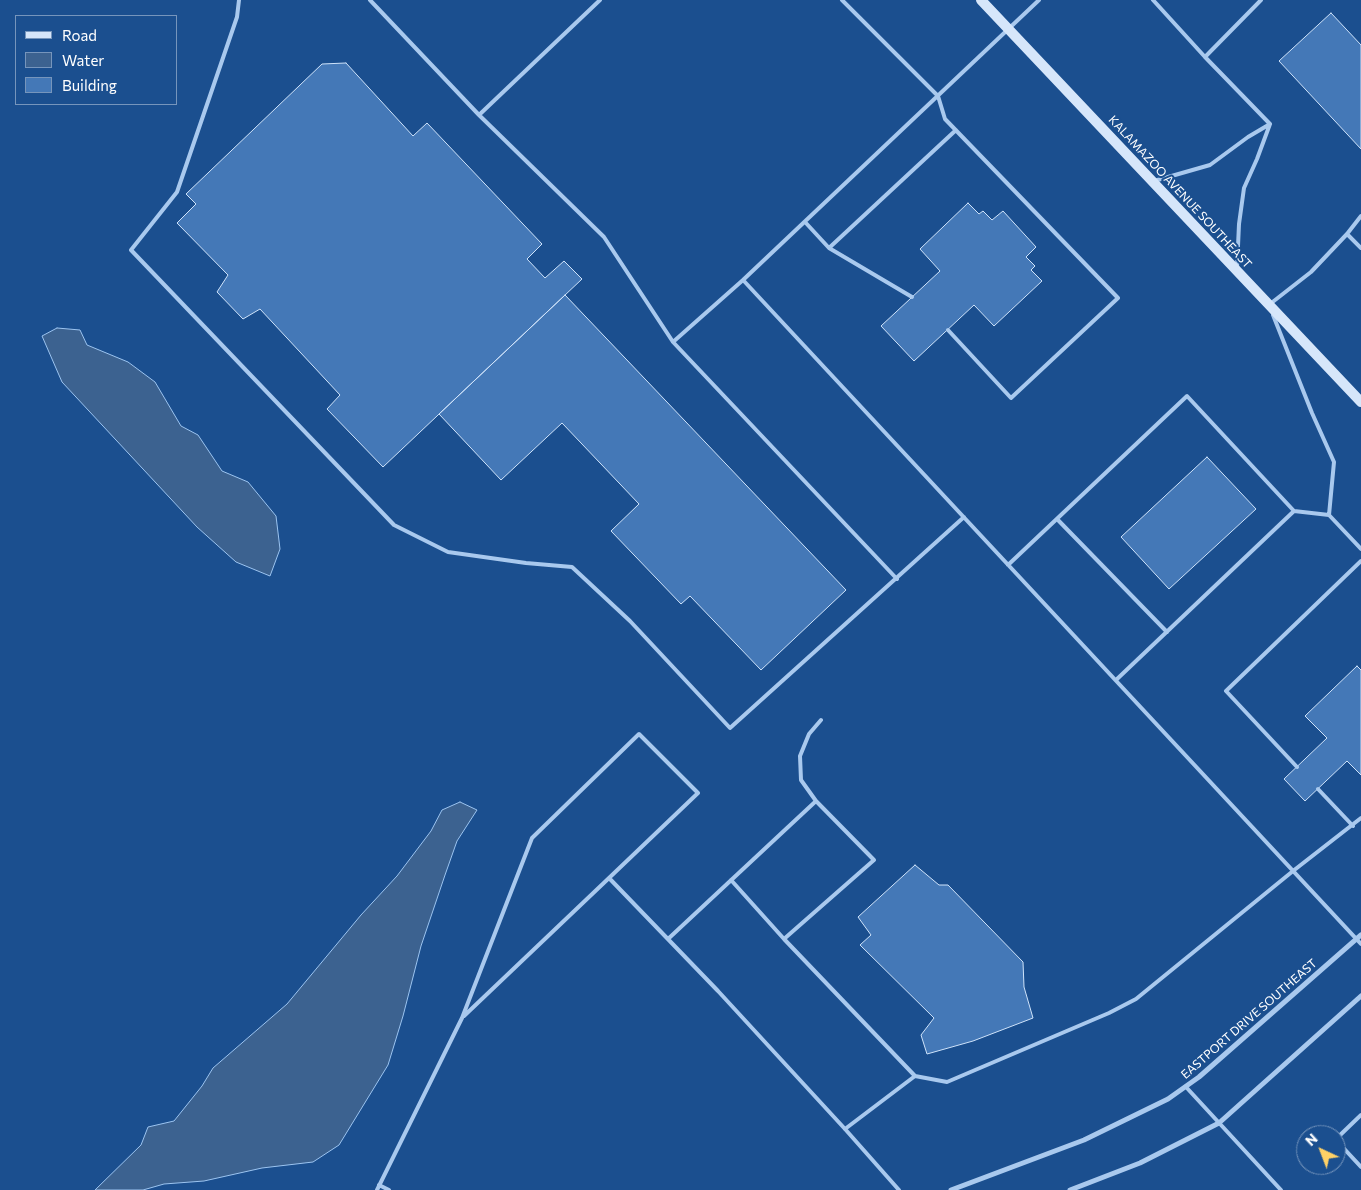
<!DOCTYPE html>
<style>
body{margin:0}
#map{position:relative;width:1361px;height:1190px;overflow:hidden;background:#1b4f8f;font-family:Commissioner,sans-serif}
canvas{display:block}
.legend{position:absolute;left:15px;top:15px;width:162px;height:90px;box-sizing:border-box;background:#1b4f8f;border:1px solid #7695bc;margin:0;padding:6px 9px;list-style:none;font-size:15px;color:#fff}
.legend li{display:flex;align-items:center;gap:10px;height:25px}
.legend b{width:25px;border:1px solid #7695bc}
.north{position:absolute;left:1296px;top:1125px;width:50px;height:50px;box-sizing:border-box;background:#1b4f8f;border:1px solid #7695bc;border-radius:50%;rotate:317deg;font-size:14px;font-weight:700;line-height:20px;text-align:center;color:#fff}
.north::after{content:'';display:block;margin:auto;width:18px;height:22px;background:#ffd166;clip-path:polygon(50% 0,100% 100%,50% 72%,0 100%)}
</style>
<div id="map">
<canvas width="1361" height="1190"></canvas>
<ul class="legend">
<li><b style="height:6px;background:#d6e6fa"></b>Road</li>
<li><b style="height:14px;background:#3c6290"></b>Water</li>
<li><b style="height:14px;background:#4478b7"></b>Building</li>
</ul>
<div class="north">N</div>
</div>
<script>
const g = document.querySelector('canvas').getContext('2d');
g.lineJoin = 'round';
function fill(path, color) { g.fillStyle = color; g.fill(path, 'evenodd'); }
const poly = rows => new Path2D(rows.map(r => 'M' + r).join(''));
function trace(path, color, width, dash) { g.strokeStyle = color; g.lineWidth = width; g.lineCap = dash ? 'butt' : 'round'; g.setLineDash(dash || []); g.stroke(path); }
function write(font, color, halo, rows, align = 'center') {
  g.font = font + ' Commissioner,sans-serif'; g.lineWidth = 4; g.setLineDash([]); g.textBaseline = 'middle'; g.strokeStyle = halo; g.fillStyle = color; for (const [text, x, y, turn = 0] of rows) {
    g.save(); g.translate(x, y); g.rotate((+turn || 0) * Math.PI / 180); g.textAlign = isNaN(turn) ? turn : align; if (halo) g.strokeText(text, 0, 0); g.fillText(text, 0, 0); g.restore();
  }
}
const water = poly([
 [57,328,80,330,87,345,128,362,155,382,181,426,198,435,222,471,248,482,276,516,280,549,270,576,236,562,197,527,62,382,42,336,57,328],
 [460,802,477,810,457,841,445,875,421,946,403,1016,388,1065,339,1145,313,1162,262,1168,204,1181,164,1184,143,1190,95,1190,141,1145,148,1127,174,1121,202,1086,213,1068,287,1004,361,915,397,876,431,831,442,810,460,802]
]);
fill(water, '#3c6290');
trace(water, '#9cc4f0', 1);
const building = poly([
 [1331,13,1361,45,1361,149,1279,61,1331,13],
 [346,63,413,136,427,123,542,244,527,259,545,278,564,261,582,279,383,467,327,409,340,395,260,309,243,319,217,292,228,275,177,223,196,204,186,194,322,64,346,63],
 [968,203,979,214,983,211,992,220,1003,211,1036,247,1026,257,1035,266,1031,270,1042,281,994,326,974,305,914,361,881,326,940,271,920,249,968,203],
 [565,295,846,590,761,670,690,596,681,604,611,531,639,504,562,423,501,480,439,414,565,295],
 [1207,457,1256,509,1169,589,1121,537,1207,457],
 [1357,666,1361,670,1361,775,1347,761,1305,801,1284,779,1327,738,1305,716,1357,666],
 [915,865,939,885,948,885,1023,962,1024,987,1033,1018,973,1041,927,1054,921,1035,934,1018,860,945,871,935,858,917,915,865]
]);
fill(building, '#4478b7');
trace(building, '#cfe3fa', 1);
trace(poly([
 [239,0,237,17,177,192,131,250,394,525,448,552,526,563,572,567,630,621,730,728,964,517],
 [370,0,479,115,604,237,673,342,897,579],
 [842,0,938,96,945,119,1118,298,1011,398,948,330],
 [1153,0,1205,57],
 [1261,0,1205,57,1270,124],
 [479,115,600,0],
 [1154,181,1210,165,1248,137,1270,124],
 [805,222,829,248,912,297],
 [1347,234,1361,248],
 [829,248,956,130],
 [1237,268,1239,224,1244,188,1257,159,1270,124],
 [743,280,1361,944],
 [1270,304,1311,272,1347,234,1361,216],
 [1273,315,1312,413,1334,462,1329,515],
 [673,342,743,280,1039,0],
 [1294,511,1329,515,1361,549],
 [1057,519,1167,632],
 [1008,565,1187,396,1294,511,1116,680],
 [1297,767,1226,691,1361,561],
 [1318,789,1353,826],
 [731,880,784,939,915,1076],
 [668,939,816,801,801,780,800,756,809,734,821,720],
 [784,939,874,860,816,801],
 [464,1016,609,878],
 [1186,1087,1281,1190],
 [845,1129,915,1076,947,1082,1109,1013,1136,999,1293,871,1361,818],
 [1336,1139,1361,1115],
 [1336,1140,1361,1167],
 [379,1185,389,1190],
 [377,1190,462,1018,532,838,639,734,698,793,609,878,718,991,845,1129,899,1190]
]), '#a9c9ee', 4);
trace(poly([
 [951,1190,1084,1140,1168,1099,1199,1077,1361,935],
 [1070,1190,1140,1163,1219,1123,1361,996]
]), '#a9c9ee', 5);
trace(poly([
 [981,0,1361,402]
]), '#d6e6fa', 10);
write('12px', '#fff', '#1b4f8f', [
 ["KALAMAZOO AVENUE SOUTHEAST",1180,192,47],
 ["EASTPORT DRIVE SOUTHEAST",1249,1019,-41]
]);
</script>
